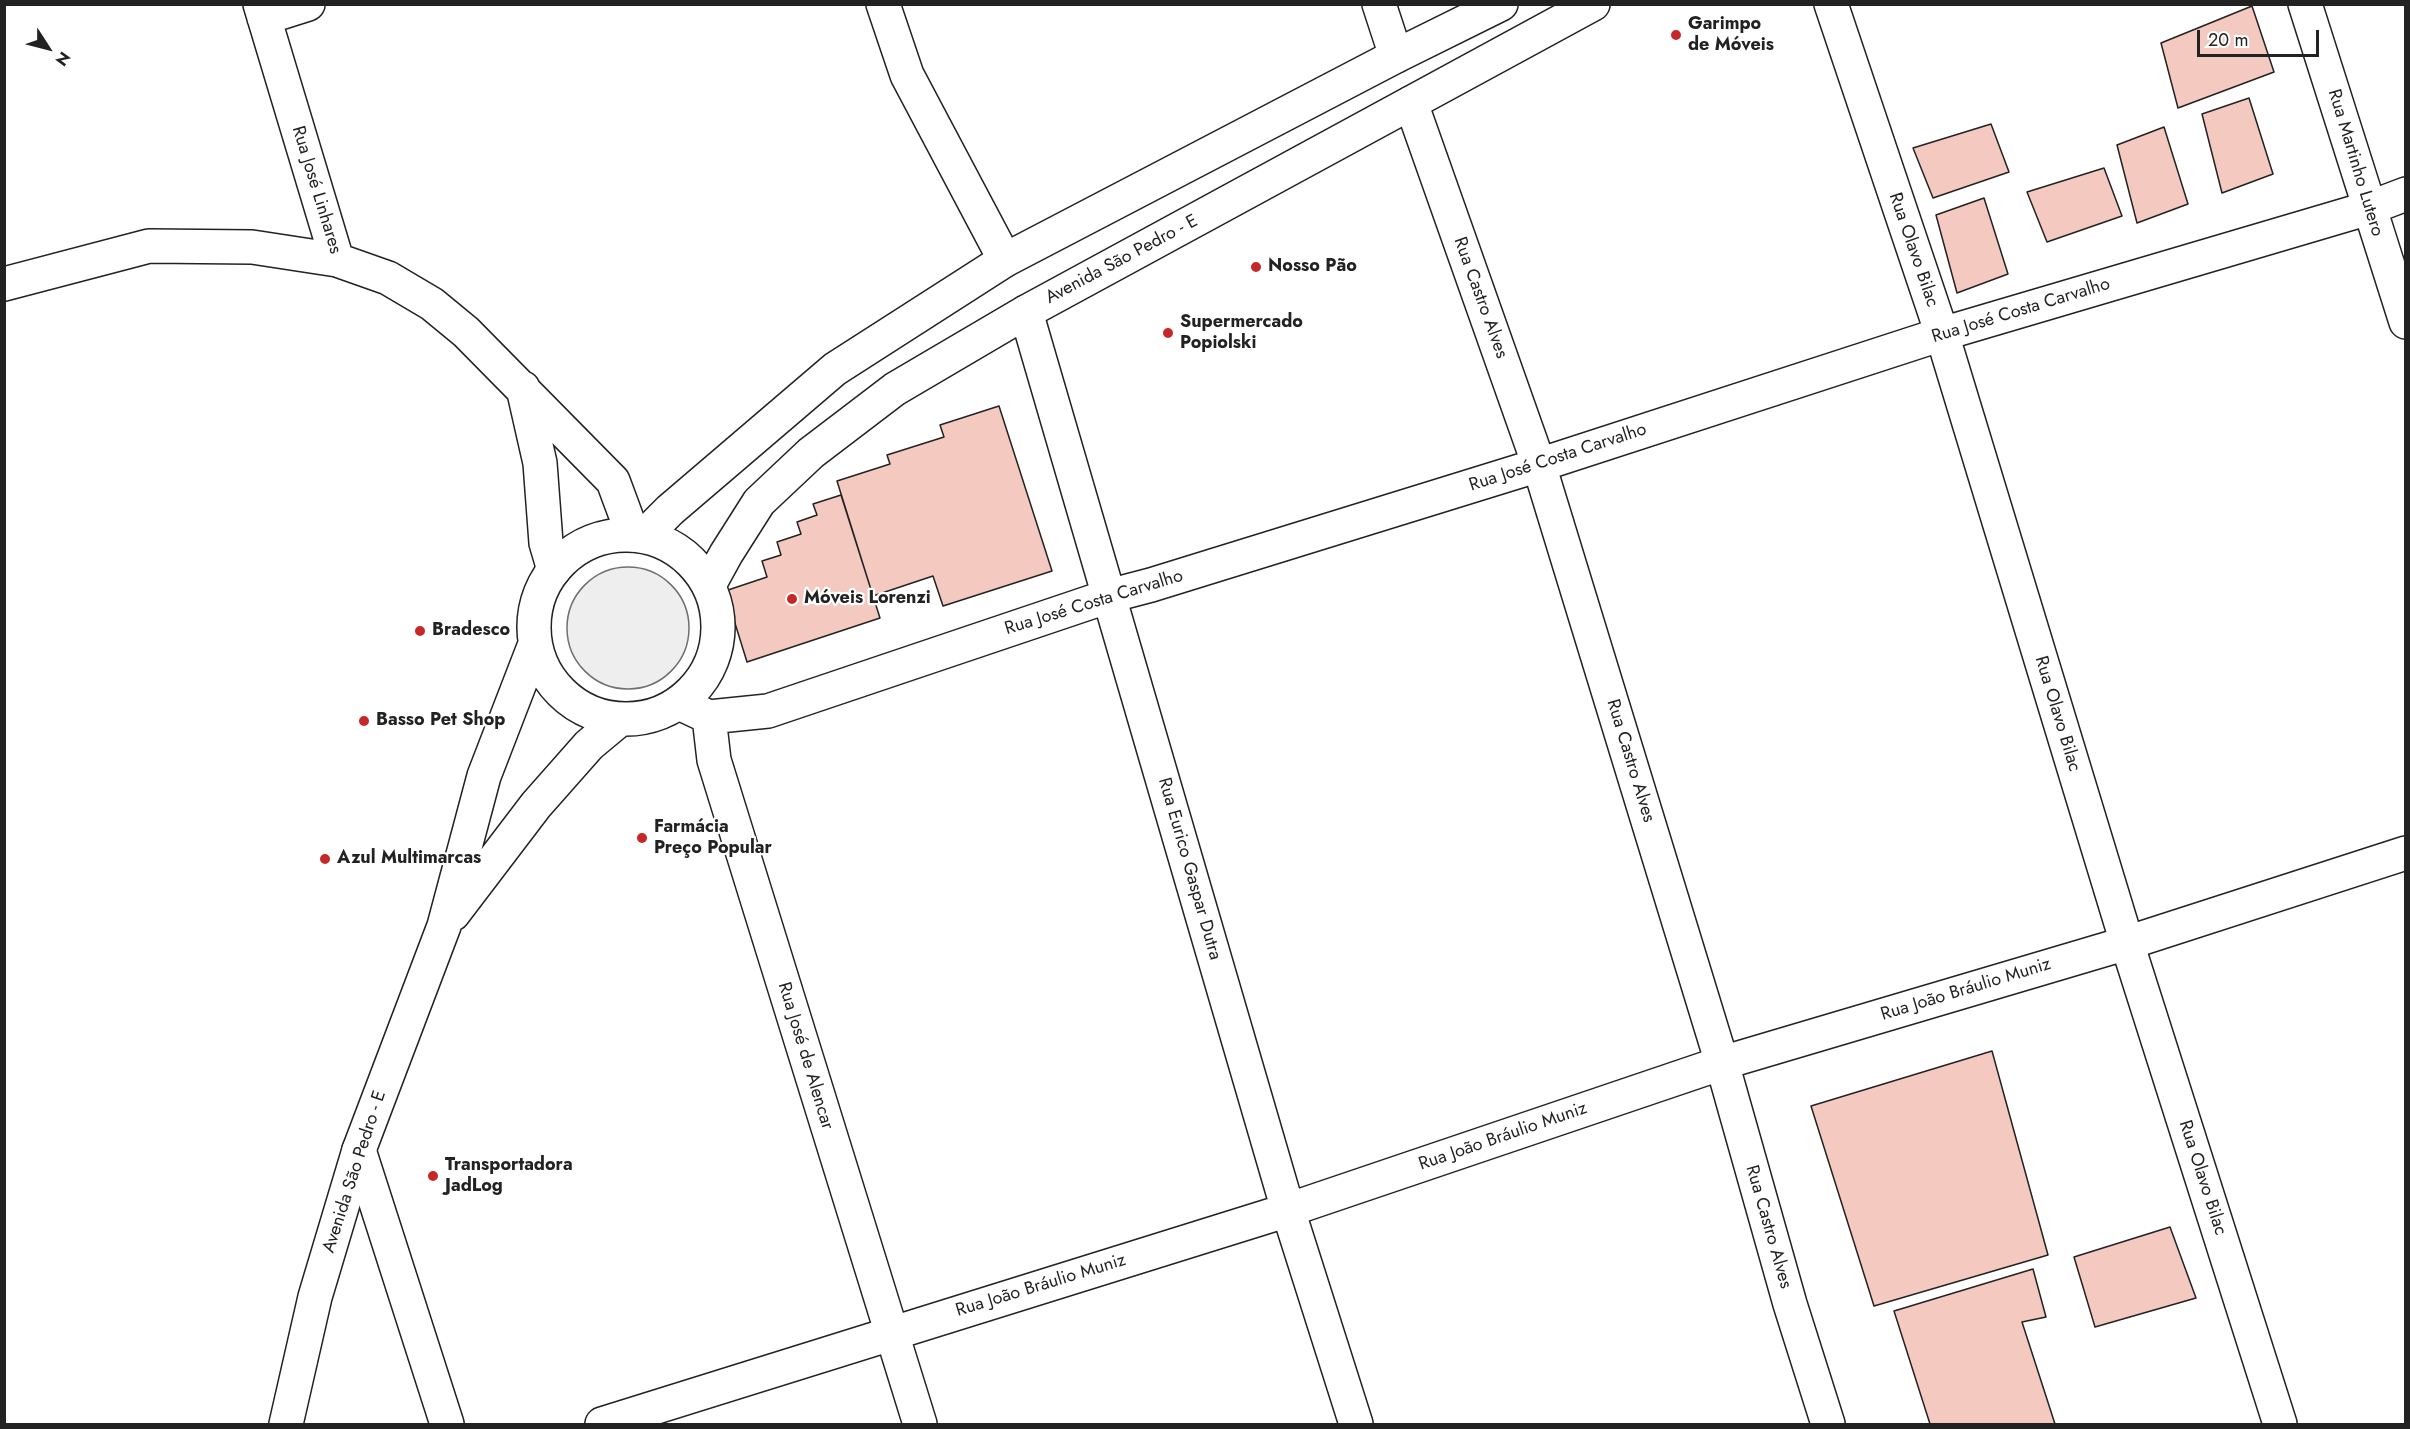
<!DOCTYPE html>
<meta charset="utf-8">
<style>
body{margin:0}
#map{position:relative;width:2410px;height:1429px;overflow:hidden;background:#fff;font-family:Jost,sans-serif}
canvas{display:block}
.frame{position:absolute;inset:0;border:6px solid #222;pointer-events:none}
.north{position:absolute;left:18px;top:18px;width:60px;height:60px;-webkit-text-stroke:4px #fff;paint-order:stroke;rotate:126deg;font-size:16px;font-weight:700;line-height:24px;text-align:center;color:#222}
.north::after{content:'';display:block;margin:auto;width:21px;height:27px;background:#222;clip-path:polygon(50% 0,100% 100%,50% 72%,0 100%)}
.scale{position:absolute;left:2197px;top:30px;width:122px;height:27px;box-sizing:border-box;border:3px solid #222;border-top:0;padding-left:8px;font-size:18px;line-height:21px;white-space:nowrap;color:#222;-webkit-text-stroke:4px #fff;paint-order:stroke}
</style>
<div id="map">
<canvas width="2410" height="1429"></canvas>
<div class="frame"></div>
<div class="north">N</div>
<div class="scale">20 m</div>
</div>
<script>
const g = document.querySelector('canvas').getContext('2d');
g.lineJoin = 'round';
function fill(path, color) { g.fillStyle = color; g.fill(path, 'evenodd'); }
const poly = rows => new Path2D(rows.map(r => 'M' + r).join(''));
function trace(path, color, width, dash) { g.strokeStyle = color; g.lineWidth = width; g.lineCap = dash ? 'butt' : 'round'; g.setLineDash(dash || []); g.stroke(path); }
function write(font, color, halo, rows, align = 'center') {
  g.font = font + ' Jost,sans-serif'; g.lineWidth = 4.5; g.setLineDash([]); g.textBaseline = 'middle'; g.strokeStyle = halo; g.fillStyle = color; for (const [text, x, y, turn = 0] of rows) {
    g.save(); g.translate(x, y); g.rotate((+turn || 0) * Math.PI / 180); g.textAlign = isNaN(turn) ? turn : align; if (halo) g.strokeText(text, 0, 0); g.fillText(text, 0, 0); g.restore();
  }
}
const green = poly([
 '567 628a61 61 0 1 1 122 0a61 61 0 1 1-122 0Z'
]);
fill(green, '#eee');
trace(green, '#6f6f6f', 1.5);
const building = poly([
 [2252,6,2274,72,2178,108,2161,43,2252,6],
 [2249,98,2273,174,2222,193,2202,114,2249,98],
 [1991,124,2009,172,1933,198,1913,148,1991,124],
 [2164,127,2188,204,2137,223,2117,145,2164,127],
 [2104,168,2122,216,2047,242,2027,192,2104,168],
 [1984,198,2008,274,1957,293,1936,215,1984,198],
 [999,406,1052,571,943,606,933,576,873,596,837,481,890,464,887,455,944,437,940,425,999,406],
 [841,495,880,618,747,662,725,591,767,577,762,561,781,555,777,542,801,534,797,522,817,515,813,504,841,495],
 [1992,1051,2048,1255,1874,1306,1811,1106,1992,1051],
 [2170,1227,2196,1298,2095,1327,2074,1257,2170,1227],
 [2033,1269,2046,1317,2022,1322,2055,1424,1930,1424,1894,1311,2033,1269]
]);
fill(building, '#f3c9c0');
trace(building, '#222', 1.5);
const minor = poly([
 [260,4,337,260],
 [883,4,907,75,1005,260],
 [1379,4,1396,56],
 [1831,4,1942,334,2127,943,2280,1424],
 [2305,4,2406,322],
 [264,18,308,4],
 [1411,103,1539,465,1722,1063,1790,1304,1828,1424],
 [4,284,149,246,252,247,337,260,388,278,432,304,466,332,613,481,633,535],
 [1026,312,1288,1210,1356,1424],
 [523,388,540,463,546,543,554,570],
 [679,703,709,717],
 [709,717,768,711,1109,596,1151,585,1539,465,1942,334,2369,208,2406,194],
 [709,717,714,760,920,1424],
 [359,1150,447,1424],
 [602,1424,1288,1210,1722,1063,2127,943,2406,853]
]);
const major = poly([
 '534 627a92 92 0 1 1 184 0a92 92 0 1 1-184 0Z',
 [644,536,670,510,835,369,1005,260,1396,56,1501,4],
 [709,585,726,554,759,502,811,453,895,389,1026,312,1593,4],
 [453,914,536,805,589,745,619,720],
 [286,1424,315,1297,359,1150,444,926,484,776,535,644]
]);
trace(minor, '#222', 36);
trace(major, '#222', 36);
trace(minor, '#fff', 33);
trace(major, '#fff', 33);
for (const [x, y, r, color] of [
 [1676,35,6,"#c62828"],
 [1256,267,6,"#c62828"],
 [1168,333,6,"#c62828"],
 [792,599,6,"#c62828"],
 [420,631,6,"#c62828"],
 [364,721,6,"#c62828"],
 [642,838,6,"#c62828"],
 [325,859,6,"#c62828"],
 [433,1176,6,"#c62828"]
]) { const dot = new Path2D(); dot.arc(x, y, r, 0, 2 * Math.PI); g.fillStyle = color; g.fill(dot); trace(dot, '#fff', 2); }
write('bold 18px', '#222', '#fff', [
 ["Garimpo",1688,25],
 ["de Móveis",1688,46],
 ["Nosso Pão",1268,267],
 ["Supermercado",1180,323],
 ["Popiolski",1180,344],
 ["Móveis Lorenzi",804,599],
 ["Bradesco",432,631],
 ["Basso Pet Shop",376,721],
 ["Farmácia",654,828],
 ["Preço Popular",654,849],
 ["Azul Multimarcas",337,859],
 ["Transportadora",445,1166],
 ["JadLog",445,1187]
], 'left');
write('18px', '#222', '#fff', [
 ["Rua Martinho Lutero",2355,163,73],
 ["Rua José Linhares",316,190,73],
 ["Rua Olavo Bilac",1913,250,71],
 ["Avenida São Pedro - E",1122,260,-28],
 ["Rua Castro Alves",1480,298,70],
 ["Rua José Costa Carvalho",2021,311,-17],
 ["Rua José Costa Carvalho",1558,458,-18],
 ["Rua José Costa Carvalho",1094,603,-17],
 ["Rua Olavo Bilac",2057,714,73],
 ["Rua Castro Alves",1630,761,73],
 ["Rua Eurico Gaspar Dutra",1189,869,74],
 ["Rua João Bráulio Muniz",1966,990,-17],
 ["Rua José de Alencar",805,1056,73],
 ["Rua João Bráulio Muniz",1503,1137,-19],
 ["Avenida São Pedro - E",355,1172,-72],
 ["Rua Olavo Bilac",2202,1178,72],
 ["Rua Castro Alves",1768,1227,74],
 ["Rua João Bráulio Muniz",1041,1286,-17]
]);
</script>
